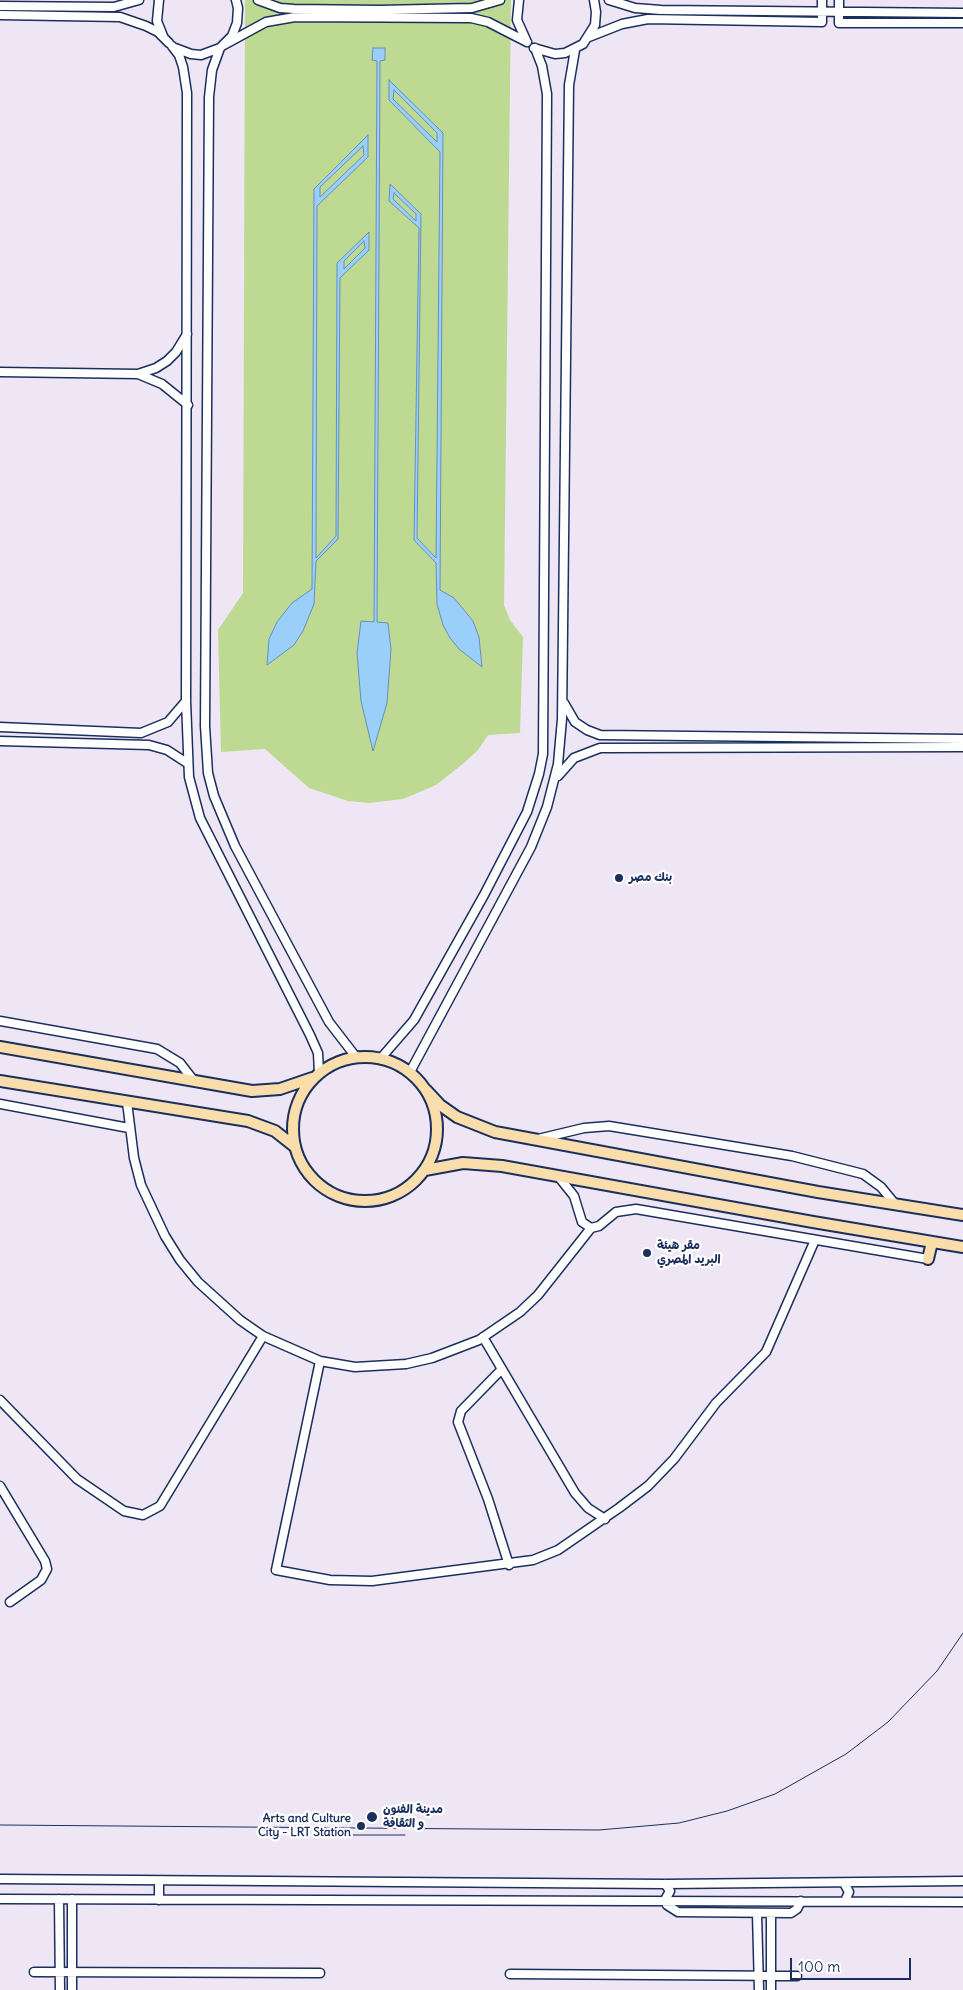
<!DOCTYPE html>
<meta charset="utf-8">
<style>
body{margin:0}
#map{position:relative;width:963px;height:1990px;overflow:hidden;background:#eee6f4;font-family:Delius,sans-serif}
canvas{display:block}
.scale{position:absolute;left:790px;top:1958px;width:121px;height:22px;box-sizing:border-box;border:2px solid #1b2f5e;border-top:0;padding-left:6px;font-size:15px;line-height:18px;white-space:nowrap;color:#1b2f5e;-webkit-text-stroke:4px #fff;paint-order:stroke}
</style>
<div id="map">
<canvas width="963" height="1990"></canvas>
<div class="scale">100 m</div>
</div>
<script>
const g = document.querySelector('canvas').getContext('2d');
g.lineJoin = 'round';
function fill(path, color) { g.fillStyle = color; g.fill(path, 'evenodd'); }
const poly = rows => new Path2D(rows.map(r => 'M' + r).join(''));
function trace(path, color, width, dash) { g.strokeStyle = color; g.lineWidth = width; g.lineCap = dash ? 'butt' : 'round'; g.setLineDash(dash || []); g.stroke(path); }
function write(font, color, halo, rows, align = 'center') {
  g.font = font + ' Delius,"Playpen Sans Arabic",sans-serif'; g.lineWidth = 4.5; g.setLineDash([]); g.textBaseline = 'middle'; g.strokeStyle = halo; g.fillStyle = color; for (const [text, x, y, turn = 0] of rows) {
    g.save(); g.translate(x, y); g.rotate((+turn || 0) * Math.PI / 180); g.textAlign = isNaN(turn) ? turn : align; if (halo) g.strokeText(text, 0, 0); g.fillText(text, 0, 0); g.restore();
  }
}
fill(poly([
 [245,0,511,0,504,605,510,620,523,637,520,733,488,735,478,750,464,763,436,785,403,799,369,803,348,801,309,788,265,749,221,752,218,630,243,593]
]), '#beda92');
const water = poly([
 [373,48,385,48,385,60,380,61,377,622,388,623,391,649,387,703,373,751,361,701,357,653,361,621,374,622,377,61,372,60,373,48],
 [389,80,443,133,440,590,454,598,473,621,479,637,482,667,459,649,450,638,443,625,437,604,436,563,414,540,419,228,389,201,390,184,421,214,417,538,436,558,440,152,389,100,389,80],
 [394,90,437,133,437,142,393,99,394,90],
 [394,193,416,214,416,221,393,199,394,193],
 [368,135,368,157,317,206,316,558,336,536,337,263,369,232,369,250,340,278,338,539,316,561,314,604,303,631,294,645,267,665,269,639,277,622,292,603,312,589,314,189,368,135],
 [363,146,364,155,320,197,320,187,363,146],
 [364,241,365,248,344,269,344,261,364,241]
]);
fill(water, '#9acff9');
trace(water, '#678fbb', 1);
const minor = poly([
 [159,0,157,21,163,36],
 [258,0,280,8,294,9,379,10,472,8,500,0],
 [519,0,517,20,526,40],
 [609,0,635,8,661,10,963,13],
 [839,0,839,23,963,23],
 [0,6,114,7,139,0],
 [0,15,120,17,146,26,158,32,169,43],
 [589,37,622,24,648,19,822,22,822,0],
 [172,46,179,55,183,67,187,93,186,701,189,777,200,818,310,1035,318,1053,319,1073],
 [222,46,266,22,295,17,471,18,488,22,527,42],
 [175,48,191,54,201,55,220,48,232,36,237,23,238,8,236,0],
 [220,48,212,70,209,97,205,726,208,773,214,796,235,846,329,1022,356,1057],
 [534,48,555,54,565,53,583,44,595,25,596,12,594,0],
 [0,372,138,374,156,368,167,361,176,352,187,334],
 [138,374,162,384,188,405],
 [564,703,575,722,587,730,600,735,963,739],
 [0,727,141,733,168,722,186,701],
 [0,741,149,745,167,750,187,763],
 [558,776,574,758,600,748,963,747],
 [0,1021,157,1049,180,1063,194,1081],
 [381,1058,414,1020,484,895,527,812,539,774,543,754,547,94,542,66,535,48],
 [410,1072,531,847,547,807,558,764,562,719,569,85,575,50],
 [127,1102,134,1158,141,1185,165,1236,180,1260,198,1282,240,1320,263,1336,320,1361,355,1367,406,1364,432,1358,479,1340,520,1312,538,1295,591,1228],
 [0,1104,129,1128],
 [538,1139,584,1128,609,1126,792,1156,863,1174,881,1187,895,1204],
 [558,1176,574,1196,582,1222,591,1228,599,1226,616,1212,636,1209,928,1259],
 [483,1337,575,1493,588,1508,605,1519],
 [320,1361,276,1570,330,1580,372,1581,533,1560,558,1550,619,1508,648,1486,674,1459,716,1403,766,1352,815,1240],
 [502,1369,461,1411,458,1422,488,1499,509,1565],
 [0,1400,77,1479,124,1511,143,1515,160,1506,263,1336],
 [0,1486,45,1561,47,1569,41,1580,10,1602],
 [0,1879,665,1884,963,1881],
 [159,1881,159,1900],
 [844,1883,849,1892,845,1901],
 [665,1884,670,1891,665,1900,667,1905,678,1912,791,1913,797,1909,801,1901],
 [0,1899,963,1902],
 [59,1899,60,1990],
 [72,1899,72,1990],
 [757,1913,759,1990],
 [34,1972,320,1973],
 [510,1974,797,1976],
 [771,1990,771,1913]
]);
const major = poly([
 [0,1047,252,1091,280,1089,312,1078],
 '293 1129a72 72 0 1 1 144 0a72 72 0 1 1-144 0Z',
 [0,1081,248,1121,275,1131,294,1146],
 [426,1090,440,1105,457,1117,495,1132,818,1192,963,1215],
 [425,1170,463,1163,502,1166,813,1222,963,1247],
 [928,1259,932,1242]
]);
trace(minor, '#1b2f5e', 11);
trace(major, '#1b2f5e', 14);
trace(minor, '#fff', 8);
trace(major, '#f9deab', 10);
trace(poly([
 [0,1825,599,1830,679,1823,727,1811,775,1794,846,1754,888,1722,937,1671,963,1633],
 [315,1835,405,1835]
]), '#1b2f5e', 1);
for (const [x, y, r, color] of [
 [619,878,5,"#1b2f5e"],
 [647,1253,5,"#1b2f5e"],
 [372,1817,6,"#1b2f5e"],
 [361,1826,5,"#1b2f5e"]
]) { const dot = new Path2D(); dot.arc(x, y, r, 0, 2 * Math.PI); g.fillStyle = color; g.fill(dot); trace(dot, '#fff', 2); }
write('bold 12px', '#1b2f5e', '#fff', [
 ["بنك مصر",629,878],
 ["مقر هيئة",657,1246],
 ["البريد المصري",657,1260],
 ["مدينة الفنون",383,1810],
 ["و الثقافة",383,1824],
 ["Arts and Culture",351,1819,"right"],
 ["City - LRT Station",351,1833,"right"]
], 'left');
</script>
